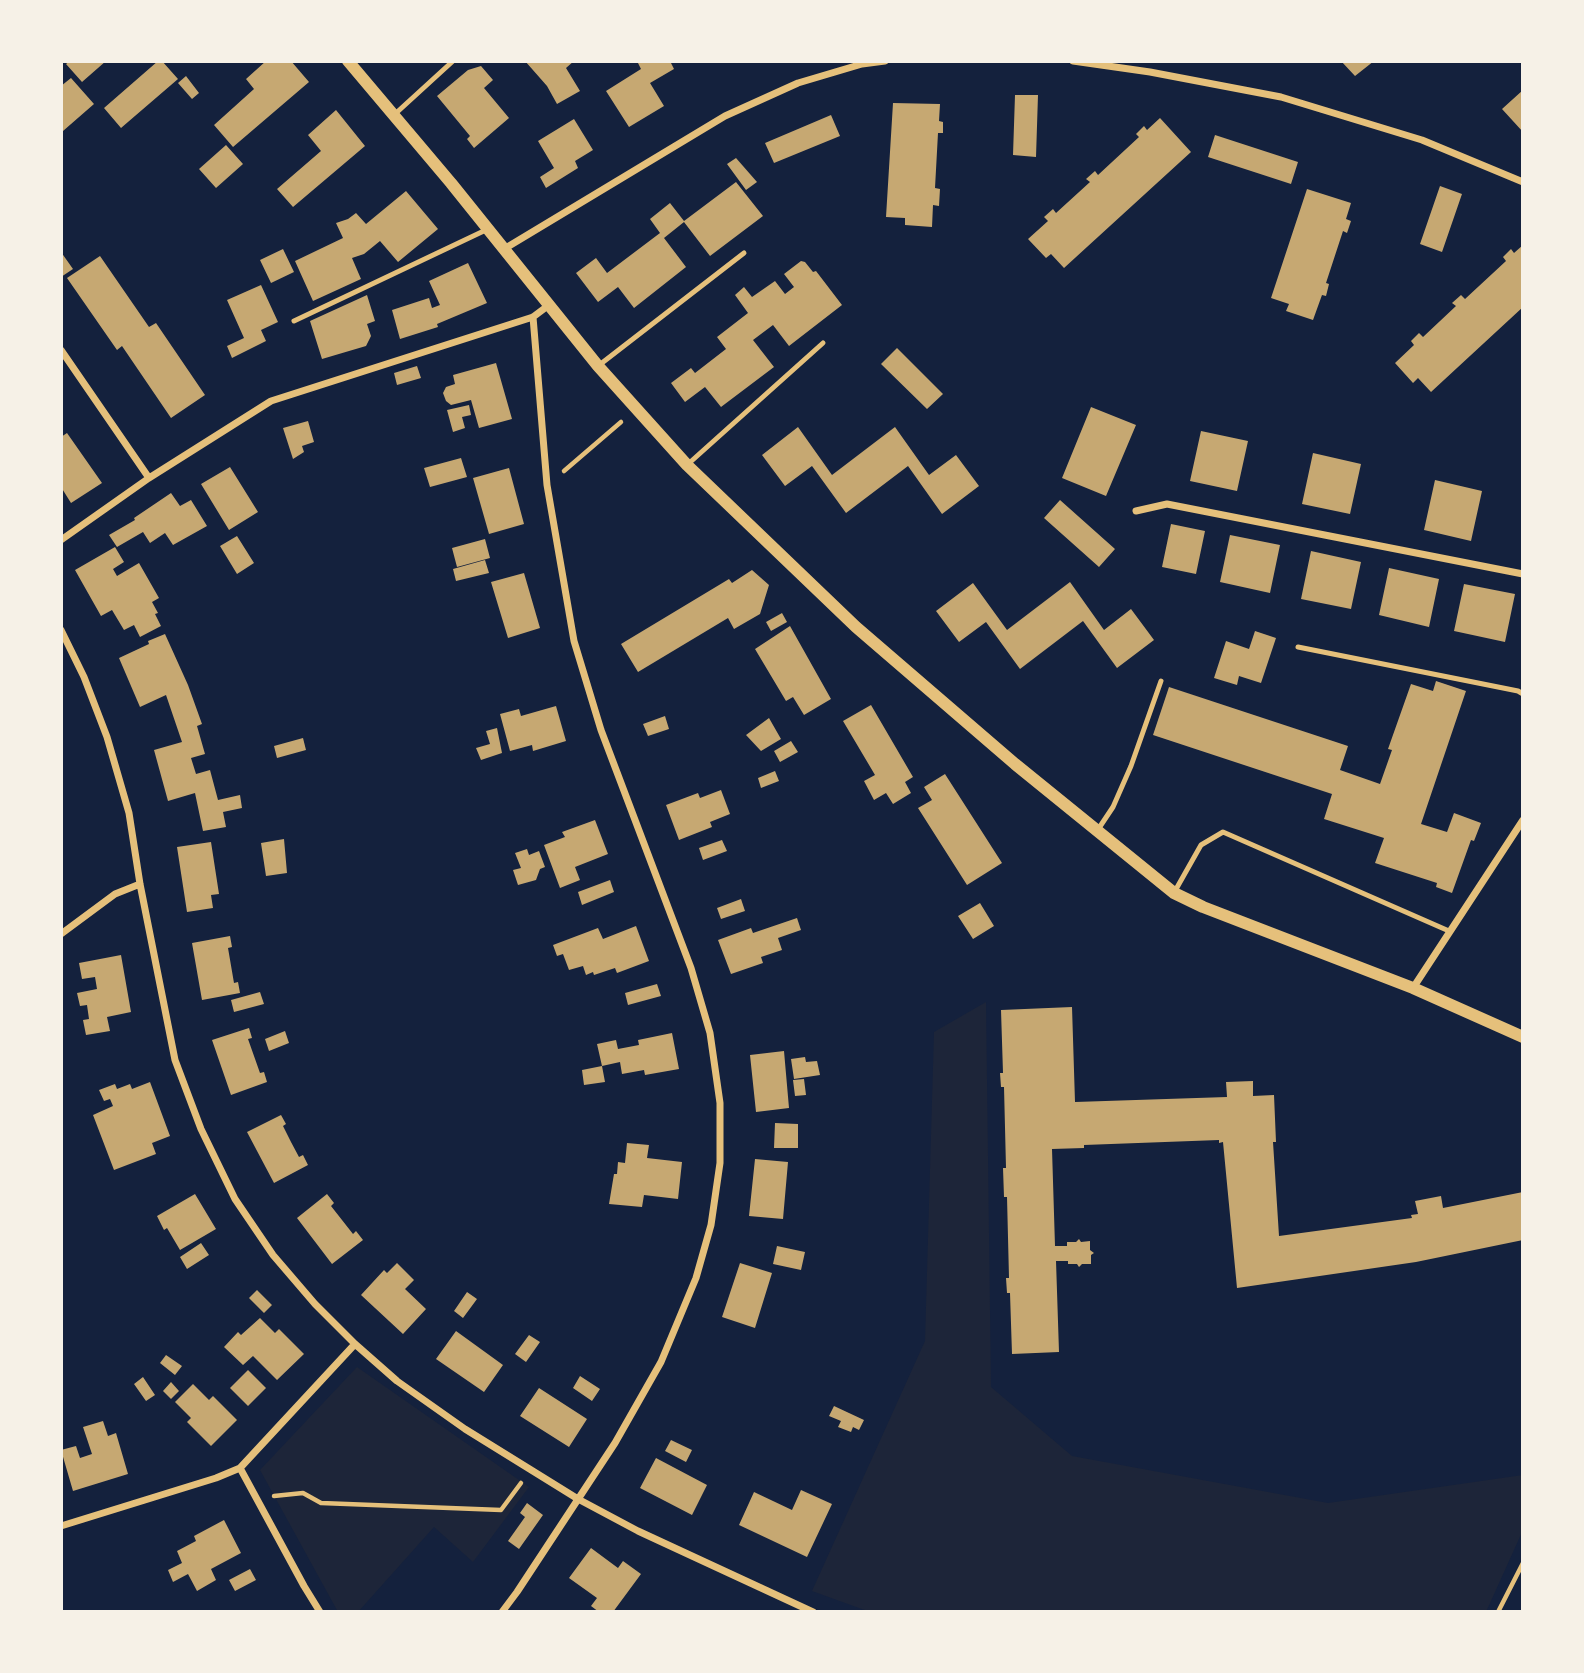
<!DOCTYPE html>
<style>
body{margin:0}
#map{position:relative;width:1584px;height:1673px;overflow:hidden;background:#14213d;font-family:"Fira Sans Condensed",sans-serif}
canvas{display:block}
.frame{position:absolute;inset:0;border:63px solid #f6f1e7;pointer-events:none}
</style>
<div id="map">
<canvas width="1584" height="1673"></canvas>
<div class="frame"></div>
</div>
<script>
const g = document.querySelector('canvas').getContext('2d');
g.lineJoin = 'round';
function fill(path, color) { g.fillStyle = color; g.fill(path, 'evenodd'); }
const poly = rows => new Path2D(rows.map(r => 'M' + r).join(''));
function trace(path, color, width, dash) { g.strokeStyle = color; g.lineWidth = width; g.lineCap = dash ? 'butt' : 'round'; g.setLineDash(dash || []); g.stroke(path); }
fill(poly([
 [986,1002,991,1387,1072,1456,1328,1503,1523,1475,1523,1530,1486,1612,870,1612,812,1591,925,1341,934,1032],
 [357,1367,529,1487,473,1562,434,1527,358,1612,338,1612,260,1470]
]), '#1d2539');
fill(poly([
 [70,61,106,61,82,82,66,64],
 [158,61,162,61,178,79,121,128,104,108],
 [266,61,291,61,309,82,233,147,214,125,254,89,246,79],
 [525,61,574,61,566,68,580,91,557,104,547,86],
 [637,61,670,61,674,69,650,83,664,106,629,127,606,91,641,69],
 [1341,61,1374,61,1355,76],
 [481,66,493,80,484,88,509,118,474,148,467,139,470,136,437,96,468,70],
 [186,76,199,93,192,99,178,83],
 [71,78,94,104,63,131,61,86],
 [1523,90,1523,132,1502,109],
 [1015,95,1038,95,1036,157,1013,155],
 [893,103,940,104,939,121,943,122,943,133,938,133,935,188,940,189,939,206,933,205,932,227,905,225,905,218,886,217],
 [336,110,365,146,293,207,277,189,321,151,308,135],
 [831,115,840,136,774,163,765,143],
 [1160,118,1191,152,1064,268,1051,254,1046,258,1028,239,1048,221,1044,217,1053,209,1056,213,1090,182,1086,179,1095,171,1098,175,1139,137,1136,134,1144,126,1147,130],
 [574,119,593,150,575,161,578,168,546,188,540,177,554,168,538,141],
 [1215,135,1298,162,1291,184,1208,157],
 [226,145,243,164,216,188,199,169],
 [736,158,757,182,746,190,727,164],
 [736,182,763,216,710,256,684,222,664,238,686,267,634,308,618,287,598,302,576,273,596,258,607,273,660,233,650,219,670,203,684,221],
 [1440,186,1462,194,1442,252,1420,244],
 [1307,189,1351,203,1346,219,1351,221,1347,233,1343,231,1326,283,1329,284,1326,296,1322,295,1313,320,1286,311,1289,304,1271,298],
 [406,191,438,229,398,262,380,241,364,254,352,258,361,279,313,301,295,261,343,238,336,223,348,219,356,213,366,224],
 [1523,245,1523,307,1431,392,1418,378,1413,383,1395,363,1414,345,1411,341,1419,333,1423,337,1456,306,1452,303,1461,295,1465,299,1506,261,1503,257,1511,249,1514,253],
 [283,249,294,272,271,283,260,260],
 [61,252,73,269,61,277],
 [100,256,149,327,156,323,205,395,171,418,122,346,117,350,67,278],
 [801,261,805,262,813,272,816,271,842,305,789,346,773,325,753,340,774,367,721,407,705,387,685,402,671,383,691,368,695,373,726,349,717,337,748,313,735,295,744,287,752,297,775,281,785,294,794,287,784,274],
 [468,263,487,303,437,324,438,327,400,339,392,310,429,298,432,308,440,305,429,281],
 [261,285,278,322,261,330,266,341,232,358,227,346,244,338,227,300],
 [367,295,375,321,367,324,371,336,366,346,322,359,310,321],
 [897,348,943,394,927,409,881,364],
 [496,363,512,419,479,428,471,400,451,405,446,401,443,393,446,387,455,384,453,375],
 [417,366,421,378,397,385,394,373],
 [469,405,471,415,462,417,465,428,453,432,447,410],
 [1091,407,1136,425,1106,496,1062,478],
 [308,421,314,442,302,446,304,452,293,459,283,428],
 [798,427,832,475,895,427,929,475,956,455,979,486,942,514,908,466,846,513,812,466,785,486,762,455],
 [1201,431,1248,441,1237,491,1190,481],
 [67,433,102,483,71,503,61,487,61,437],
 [1313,453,1361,464,1350,514,1302,504],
 [461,458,467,477,430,487,424,468],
 [230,467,258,512,229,530,201,484],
 [509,468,524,524,489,534,473,478],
 [1435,480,1482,491,1471,541,1424,530],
 [171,493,180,506,191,500,207,526,173,545,165,533,150,543,143,532,117,547,109,535,135,520,134,518],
 [1060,500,1115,549,1099,567,1044,518],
 [1171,524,1205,531,1196,574,1162,567],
 [1230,535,1280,545,1270,593,1220,582],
 [237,536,254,563,237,574,220,546],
 [485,539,490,558,457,567,452,548],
 [115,547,124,562,113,569,117,576,139,563,159,598,152,602,158,613,155,614,161,626,140,637,134,625,124,630,112,610,101,616,75,570],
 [1311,551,1361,562,1351,609,1301,599],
 [485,560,489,573,456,581,453,569],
 [1389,568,1439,579,1429,627,1379,615],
 [752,570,769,585,760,614,734,629,728,618,638,672,621,644,729,579,732,583],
 [524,573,540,628,508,638,491,582],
 [1070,582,1104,630,1131,609,1154,640,1117,668,1083,621,1020,669,986,622,959,642,936,611,973,583,1007,630],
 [1464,584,1515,594,1505,642,1454,631],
 [782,613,787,622,771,631,766,622],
 [790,626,831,699,804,715,793,697,786,701,755,649],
 [1255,631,1276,638,1261,683,1239,676,1237,685,1214,678,1226,641,1249,649],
 [165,634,188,685,202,724,197,726,205,754,191,758,196,774,210,770,218,800,240,795,242,808,223,812,226,827,203,831,195,793,168,801,154,750,182,742,166,695,140,707,119,658,149,644,148,641],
 [1436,681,1466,691,1421,824,1447,832,1454,813,1481,823,1474,841,1471,840,1452,893,1436,887,1437,883,1375,863,1384,838,1324,819,1332,794,1153,735,1169,687,1348,746,1340,770,1380,784,1392,750,1388,749,1411,684,1433,691],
 [871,705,913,777,905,782,911,793,893,804,886,793,874,800,864,781,875,775,843,721],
 [556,706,566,741,533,751,532,745,510,751,500,714,519,709,521,716],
 [665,716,669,729,648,736,643,724],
 [769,718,781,739,761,751,746,735],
 [497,728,502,753,481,760,476,748,490,744,486,731],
 [303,738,306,750,277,758,274,746],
 [791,741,798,752,780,762,774,751],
 [775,771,779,781,761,788,758,778],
 [945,774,1002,863,967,885,918,808,932,800,924,787],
 [721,790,730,814,710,822,712,827,679,840,666,805,698,793,700,798],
 [595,820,608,854,575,867,580,880,560,888,544,845,565,837,562,832],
 [284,839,287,873,266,876,261,843],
 [722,840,727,851,703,860,699,848],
 [211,842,219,894,211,895,213,908,187,912,177,847],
 [527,849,529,855,539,851,545,867,540,869,536,880,518,885,513,870,521,868,515,853],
 [610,880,614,892,582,905,578,892],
 [741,899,745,911,721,919,717,908],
 [980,903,994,926,973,939,958,916],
 [797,918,801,930,778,938,782,950,761,957,763,963,731,974,718,940,751,928,753,933],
 [636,926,649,961,617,973,615,968,594,975,593,972,586,975,583,966,569,970,563,954,557,956,553,945,598,928,603,939],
 [230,936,232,947,228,948,234,983,238,982,240,993,202,1000,192,943],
 [121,955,131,1012,107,1017,110,1031,86,1035,83,1020,89,1019,87,1005,80,1006,77,993,97,989,95,977,82,979,79,963],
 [657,984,661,996,628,1005,625,993],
 [260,992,264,1004,234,1012,231,1000],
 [1072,1007,1075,1102,1227,1097,1226,1082,1253,1081,1253,1096,1274,1095,1276,1142,1273,1142,1279,1236,1412,1218,1411,1215,1418,1214,1415,1201,1441,1196,1443,1208,1523,1192,1523,1240,1416,1262,1237,1288,1223,1142,1219,1143,1219,1140,1084,1145,1084,1148,1052,1149,1055,1246,1067,1246,1067,1242,1076,1242,1079,1239,1081,1242,1090,1241,1090,1250,1094,1253,1091,1255,1091,1264,1082,1264,1079,1267,1077,1264,1068,1264,1068,1261,1056,1261,1059,1352,1012,1354,1010,1293,1007,1293,1006,1278,1009,1278,1007,1197,1004,1197,1003,1168,1006,1168,1004,1087,1001,1087,1000,1073,1003,1073,1001,1010],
 [249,1028,252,1038,248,1039,260,1073,264,1072,267,1082,231,1095,212,1040],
 [285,1031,289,1043,269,1051,265,1039],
 [672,1033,679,1069,645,1075,644,1070,622,1074,620,1062,602,1066,597,1044,616,1040,618,1049,639,1045,638,1040],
 [784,1051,789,1108,756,1112,750,1055],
 [805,1057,806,1062,817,1061,820,1075,794,1079,791,1059],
 [602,1066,605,1082,584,1085,582,1070],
 [804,1079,806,1095,795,1096,793,1080],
 [150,1082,170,1136,152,1143,156,1154,114,1170,93,1115,113,1106,110,1099,104,1101,99,1090,115,1084,117,1089,130,1084,132,1089],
 [281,1115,286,1124,283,1126,291,1142,299,1157,303,1155,308,1165,274,1183,247,1132],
 [775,1123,798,1124,798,1148,774,1148],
 [627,1143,649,1145,647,1158,682,1162,678,1199,644,1195,642,1207,609,1204,614,1174,617,1174,618,1162,625,1163],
 [755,1159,788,1162,783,1219,749,1216],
 [195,1194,216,1229,180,1250,167,1228,164,1230,157,1216],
 [327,1194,334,1203,331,1206,353,1234,356,1231,363,1240,332,1264,297,1218],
 [201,1243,209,1255,187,1269,180,1257],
 [777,1246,805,1252,801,1270,773,1264],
 [397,1263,414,1280,405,1289,426,1309,403,1334,361,1295,384,1270,387,1273],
 [740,1263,772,1273,755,1328,722,1317],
 [257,1290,272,1305,264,1313,249,1298],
 [467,1292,477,1299,463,1318,454,1311],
 [260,1318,275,1333,279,1329,304,1354,277,1380,253,1356,243,1365,224,1347,238,1332,241,1335],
 [456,1331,503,1365,484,1392,436,1359],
 [529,1335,540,1342,526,1362,515,1354],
 [166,1355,182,1366,175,1375,160,1363],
 [248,1370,266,1388,248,1406,230,1388],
 [580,1376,600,1389,592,1401,573,1388],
 [143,1377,155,1395,146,1401,134,1384],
 [171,1382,179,1391,171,1399,163,1391],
 [193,1384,209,1400,213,1396,237,1420,211,1446,187,1422,191,1418,175,1402],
 [539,1388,587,1419,569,1447,520,1416],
 [834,1406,864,1420,859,1430,853,1427,851,1432,838,1427,841,1421,829,1416],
 [103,1421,108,1436,116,1433,128,1474,73,1491,61,1450,76,1446,80,1458,92,1454,83,1427],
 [671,1440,692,1450,686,1462,665,1451],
 [656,1458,707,1485,692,1515,640,1488],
 [801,1490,832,1504,807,1557,739,1525,754,1492,792,1510],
 [527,1503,543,1515,519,1549,508,1541,525,1517,520,1513],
 [224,1520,241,1553,211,1569,216,1580,197,1591,188,1574,173,1582,168,1570,182,1563,177,1551,196,1541,194,1536],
 [591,1548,618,1568,623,1561,641,1574,613,1612,599,1612,591,1606,597,1598,569,1578],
 [250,1569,256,1580,235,1591,229,1580]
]), '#c6a872');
trace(poly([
 [564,471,621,422],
 [274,1496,303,1493,321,1503,501,1510,521,1483],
 [1498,1612,1523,1563]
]), '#e5c07b', 4.5);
trace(poly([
 [395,114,453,61],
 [294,321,488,229],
 [598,366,744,253],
 [687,465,823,343],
 [1298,647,1518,691,1523,694],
 [1097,831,1113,807,1131,766,1161,681],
 [1175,891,1201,845,1223,832,1449,931]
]), '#e5c07b', 5);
trace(poly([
 [1073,61,1150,72,1281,97,1422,140,1523,182],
 [504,249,725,116,798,83,862,64,885,61],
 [61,350,149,478],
 [1136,511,1167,504,1523,574],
 [61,540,149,478,271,401,533,317,549,305],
 [61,630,84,677,107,737,129,813,140,884,175,1060,201,1129,235,1199,273,1255,315,1304,355,1344,397,1381,465,1429,578,1499,638,1531,813,1612],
 [61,934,115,894,140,884],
 [1413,988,1523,820],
 [240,1468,304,1586,320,1612],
 [61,1526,216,1478,240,1468,355,1344],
 [502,1612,517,1592,615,1443,661,1362,696,1278,711,1225,720,1163,720,1103,710,1033,691,968,601,730,574,641,547,485,533,317]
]), '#e5c07b', 7);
trace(poly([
 [348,61,451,183,598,366,687,465,856,627,1015,764,1174,893,1203,907,1413,988,1523,1037]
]), '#e5c07b', 12);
</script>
